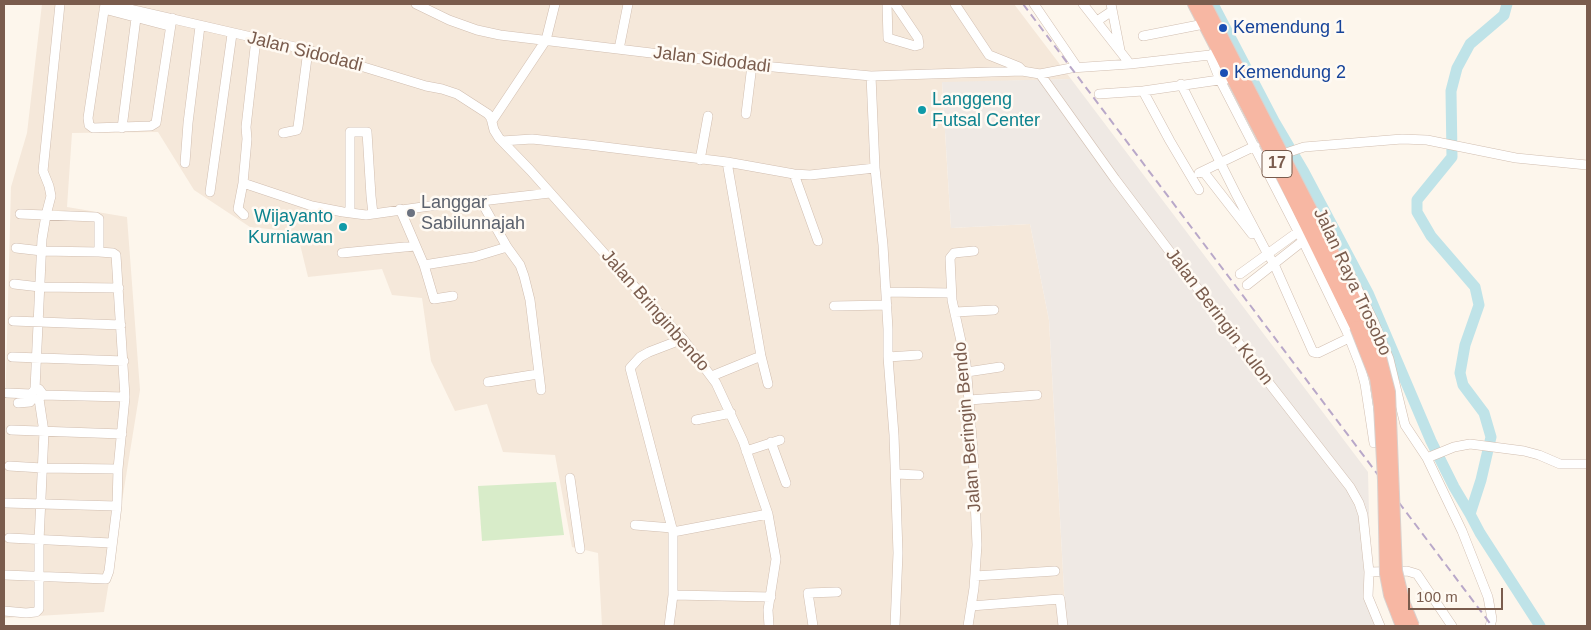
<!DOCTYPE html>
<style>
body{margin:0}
#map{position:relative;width:1591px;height:630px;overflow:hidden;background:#fdf6ec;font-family:Arial,sans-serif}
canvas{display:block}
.frame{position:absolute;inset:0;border:5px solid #7a5c4d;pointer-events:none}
.scale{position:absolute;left:1408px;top:588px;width:95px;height:22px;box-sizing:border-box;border:2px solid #7a5c4d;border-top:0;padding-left:6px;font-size:15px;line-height:18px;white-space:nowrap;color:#7a5c4d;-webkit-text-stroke:4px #fffaf3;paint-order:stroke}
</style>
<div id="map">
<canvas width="1591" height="630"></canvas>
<div class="frame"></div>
<div class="scale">100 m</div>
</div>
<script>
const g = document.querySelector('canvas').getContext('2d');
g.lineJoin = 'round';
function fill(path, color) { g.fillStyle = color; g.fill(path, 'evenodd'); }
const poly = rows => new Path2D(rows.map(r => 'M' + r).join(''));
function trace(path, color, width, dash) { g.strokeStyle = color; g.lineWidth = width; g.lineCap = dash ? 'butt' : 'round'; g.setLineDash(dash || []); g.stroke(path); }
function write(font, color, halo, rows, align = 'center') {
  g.font = font + ' Arial,sans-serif'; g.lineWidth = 5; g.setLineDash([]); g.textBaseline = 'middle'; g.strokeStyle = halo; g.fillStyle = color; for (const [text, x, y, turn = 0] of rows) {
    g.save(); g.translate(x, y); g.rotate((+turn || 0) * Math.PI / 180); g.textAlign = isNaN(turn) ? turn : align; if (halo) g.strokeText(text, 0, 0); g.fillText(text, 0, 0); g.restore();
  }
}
fill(poly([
 [42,4,1014,4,1071,79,942,83,951,228,1030,224,1049,320,1066,626,602,626,598,553,572,547,555,455,503,452,487,404,455,411,431,361,422,298,392,295,382,269,308,277,297,232,250,227,194,190,158,132,72,133,67,207,127,217,140,390,104,612,4,618,4,452,11,187,27,133]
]), '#f5e8da');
fill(poly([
 [1071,79,1368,472,1370,555,1366,600,1381,626,1066,626,1049,320,1030,224,951,228,942,82]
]), '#efe9e4');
fill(poly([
 [556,482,564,535,482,541,478,486]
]), '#d8ecc9');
trace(poly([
 [1213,4,1274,121,1304,172,1368,293,1431,441,1454,487,1470,514],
 [1507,4,1504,15,1470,44,1457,68,1451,91,1452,157,1417,200,1417,212,1431,236,1475,287,1479,305,1465,345,1460,373,1463,385,1484,413,1491,437,1481,480,1470,514,1480,533,1540,626]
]), '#bfe3e8', 11);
const minor = poly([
 [105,4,88,118,89,125,93,128,151,126,156,123,172,18],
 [108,4,308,50,426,86,442,89,457,94,488,114,491,118,494,130,499,138,530,170,612,262,683,339,716,383,743,441,768,514,776,559,768,610,769,626],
 [416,4,449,20,477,30,500,35,752,65,871,76,1022,71,1040,74,1071,68,1130,64,1210,55,1218,51],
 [887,4,888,38,915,46,919,45,918,38,895,4],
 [955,4,989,55,1019,67,1022,70],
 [1034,4,1077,67],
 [1083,4,1130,64],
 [1111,4,1120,50],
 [104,9,169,26],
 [1097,21,1112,11],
 [1143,36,1204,24],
 [256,39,246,127,247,139,243,183,312,206,343,212,366,215,444,204,481,201,550,193],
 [619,49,628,4],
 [1210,55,1220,80,1303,241,1347,332,1360,365,1365,384,1374,443],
 [1040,74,1115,179,1269,383,1350,487,1359,503,1363,515,1369,572,1368,597,1380,626],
 [871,76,875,168,883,245,888,329,888,357,894,435,898,553,895,626],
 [1181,84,1236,194,1266,251,1274,264,1313,352,1318,353,1349,338],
 [1143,91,1170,141,1199,190],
 [1099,94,1143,91,1226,79],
 [746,114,752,65],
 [492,121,546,40,555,4],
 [122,128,136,18],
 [283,133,297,130,298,127,308,50],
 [502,141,532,139,589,145,727,162,794,174,810,175,875,168],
 [1283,154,1304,147,1402,139,1427,140,1516,158,1587,165],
 [700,160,708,116],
 [727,162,761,356,768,384],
 [185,163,188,123,200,26],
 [1203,171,1252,234],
 [1199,173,1255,146],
 [794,174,818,241],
 [243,183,238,209,244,215],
 [210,192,232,34],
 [481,201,507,247,520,265,524,276,530,300,541,390],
 [400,209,424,265,434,299,453,296],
 [350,213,350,132,367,132,371,196,373,214],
 [20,214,96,217,99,219,99,252],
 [342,253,415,246],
 [1341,263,1350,274,1373,320,1389,359,1405,425,1427,458,1462,531,1488,597,1492,619,1490,626],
 [424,265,474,257,507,247],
 [1240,274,1302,229],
 [14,284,40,287,119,288],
 [1247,285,1308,237],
 [886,292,951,293],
 [834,306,887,305],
 [955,312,994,310],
 [13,321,121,325],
 [12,357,124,361],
 [888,357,918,355],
 [967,372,1000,367],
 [712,376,761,356],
 [488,382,538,374],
 [35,389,42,239,46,215,51,196,49,186,43,171,60,4],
 [7,393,31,394,33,398,36,399,40,398,42,393,39,389,35,389,31,394],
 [42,395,125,397],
 [969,400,1037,395],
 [18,403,30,402,33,398],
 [696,420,731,413],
 [11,430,122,434],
 [771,442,786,483],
 [746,451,780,440],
 [1427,458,1454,447,1470,444,1524,451,1539,455,1560,464,1587,464],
 [9,466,42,468,118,469],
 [896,474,919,475],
 [570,478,580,549],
 [6,503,117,506],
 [635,525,672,528],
 [673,532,768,514],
 [9,538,111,543],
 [1369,572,1407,571,1417,574,1452,626],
 [5,575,106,579,109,571,117,506,118,469,125,397,116,255,113,253,99,252,42,251,16,248],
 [975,576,1055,571],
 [673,595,771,597],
 [971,606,1060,599,1063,626],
 [4,611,26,613,36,612,39,609,39,541,44,432,39,399],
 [669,626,673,595,673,532,630,368,640,357,649,352,683,339],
 [813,626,808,593,837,592],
 [968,626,974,588,977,545,973,452,966,364,952,300,950,258,954,253,974,251]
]);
const highway = poly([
 [1194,4,1265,141,1356,327],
 [1205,4,1331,249,1365,322]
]);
trace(minor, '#d1beb0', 10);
trace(highway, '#dad1cd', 14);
trace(minor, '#fff', 9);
trace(highway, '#f7b7a3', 12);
trace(poly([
 [1023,4,1492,626]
]), '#b9a8c9', 2, [8, 5]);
const highwayBridge = poly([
 [1365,322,1380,357,1389,392,1396,571,1404,604,1413,626],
 [1356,327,1376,378,1380,406,1384,480,1386,574,1390,595,1402,626]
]);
trace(highwayBridge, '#dad1cd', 14, []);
trace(highwayBridge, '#f7b7a3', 12);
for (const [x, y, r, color] of [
 [1223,28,5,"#1a4fb4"],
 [1224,73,5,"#1a4fb4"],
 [922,110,5,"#0f9aa8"],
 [411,213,5,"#6b7280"],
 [343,227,5,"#0f9aa8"]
]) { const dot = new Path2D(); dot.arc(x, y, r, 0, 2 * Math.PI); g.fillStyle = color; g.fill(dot); trace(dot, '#fffaf3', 2); }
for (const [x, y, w] of [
 [1277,164,30]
]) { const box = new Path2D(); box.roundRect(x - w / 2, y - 13.5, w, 27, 4); g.fillStyle = '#fffaf3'; g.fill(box); trace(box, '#7a5c4d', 1); }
write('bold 16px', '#7a5c4d', null, [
 ["17",1277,164]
]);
write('18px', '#164399', '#fffaf3', [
 ["Kemendung 1",1233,28],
 ["Kemendung 2",1234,73]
], 'left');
write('18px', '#7a5c4d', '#fffaf3', [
 ["Jalan Sidodadi",305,52,14],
 ["Jalan Sidodadi",712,60,7],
 ["Jalan Raya Trosobo",1352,282,65],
 ["Jalan Bringinbendo",655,311,49],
 ["Jalan Beringin Kulon",1219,317,53],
 ["Jalan Beringin Bendo",968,427,-95]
]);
write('18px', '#0d838f', '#fffaf3', [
 ["Langgeng",932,100],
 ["Futsal Center",932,121],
 ["Wijayanto",333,217,"right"],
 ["Kurniawan",333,238,"right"]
], 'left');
write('18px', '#5b616d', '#fffaf3', [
 ["Langgar",421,203],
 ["Sabilunnajah",421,224]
], 'left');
</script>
